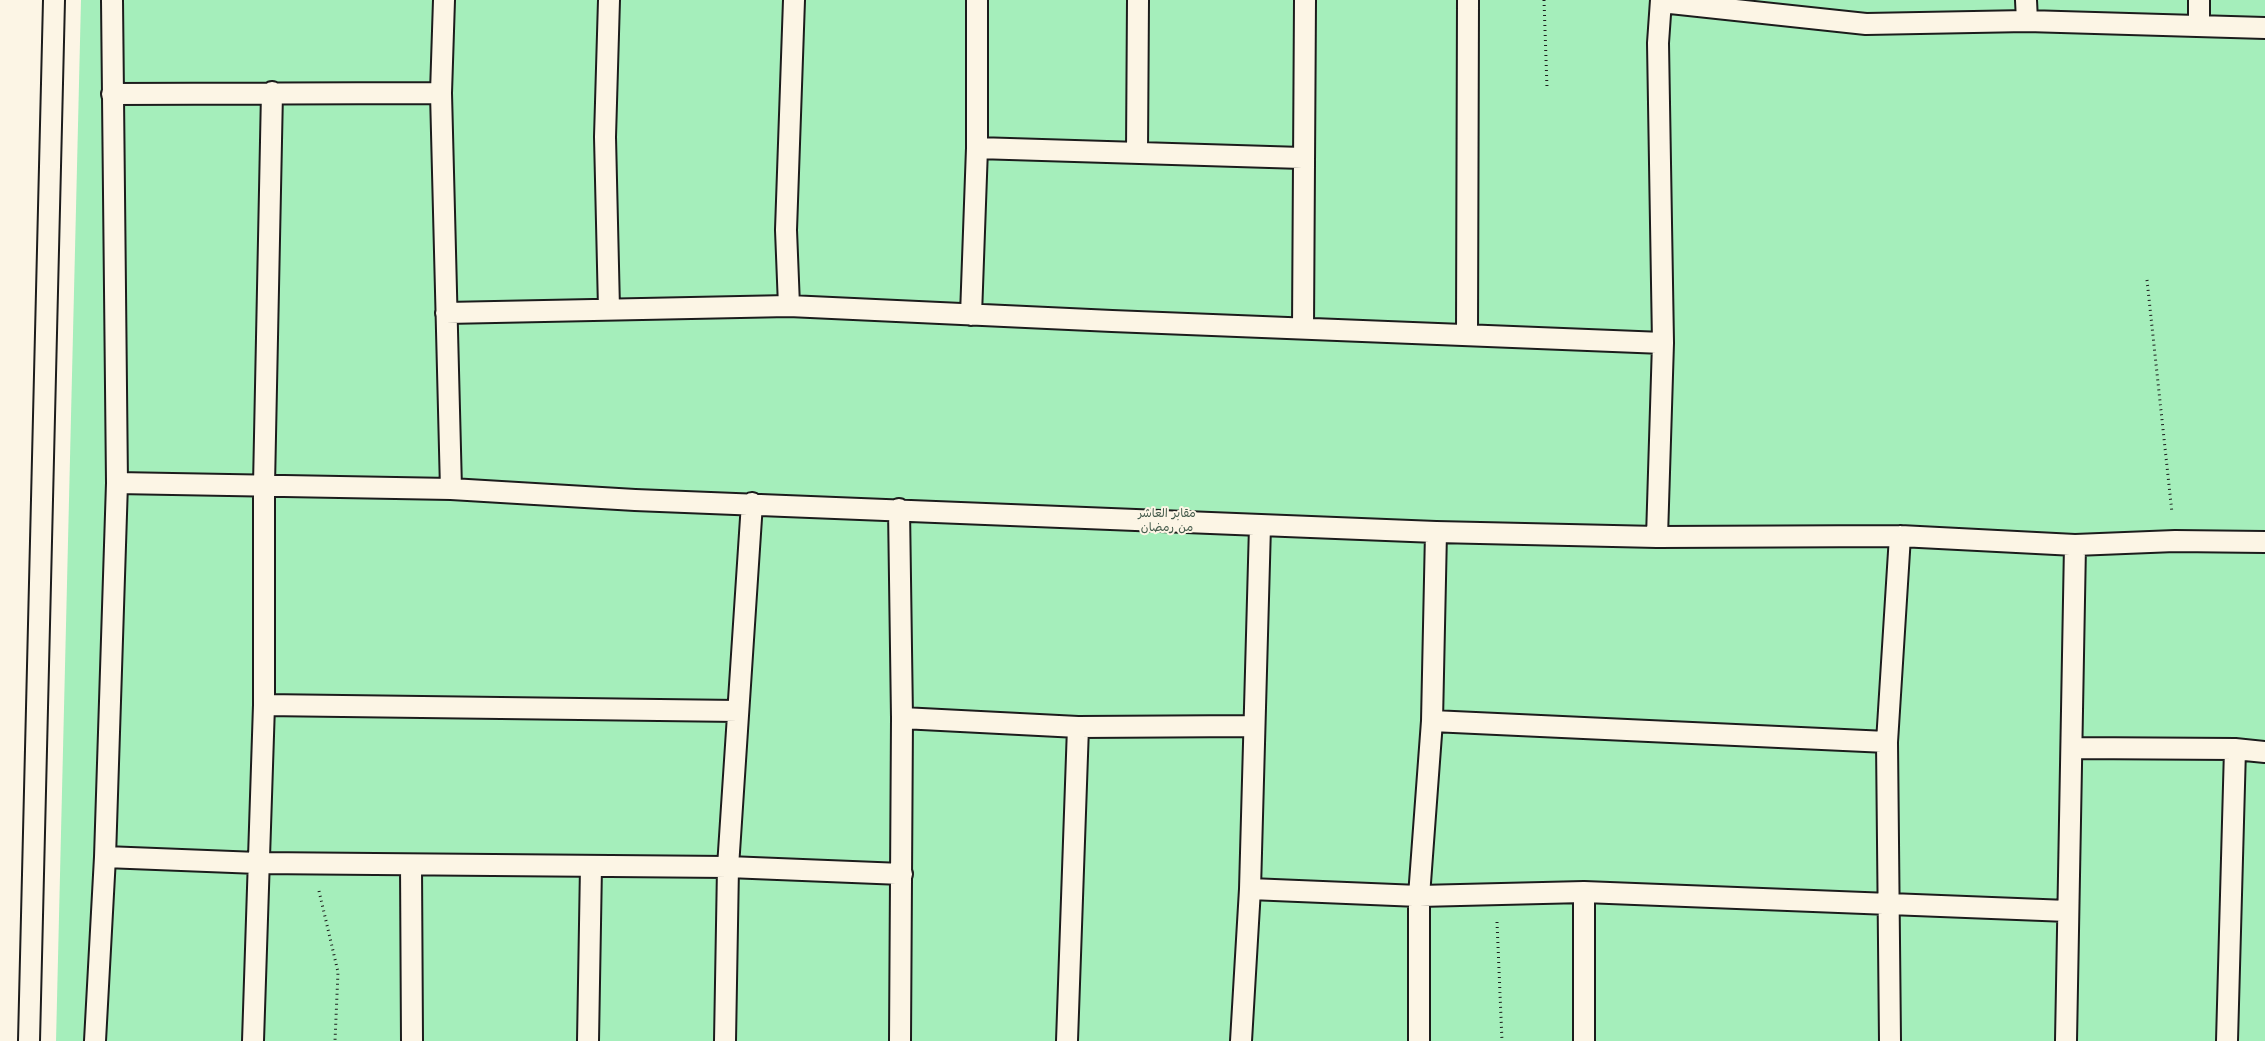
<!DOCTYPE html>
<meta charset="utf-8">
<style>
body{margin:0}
canvas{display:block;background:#fcf5e5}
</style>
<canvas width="2265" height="1041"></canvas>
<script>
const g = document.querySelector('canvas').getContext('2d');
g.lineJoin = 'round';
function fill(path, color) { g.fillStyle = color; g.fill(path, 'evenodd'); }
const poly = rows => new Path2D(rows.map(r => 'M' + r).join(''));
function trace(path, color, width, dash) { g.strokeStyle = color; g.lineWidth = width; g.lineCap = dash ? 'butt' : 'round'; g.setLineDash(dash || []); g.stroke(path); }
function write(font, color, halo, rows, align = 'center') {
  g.font = font + ' "Shantell Sans","Playpen Sans Arabic",sans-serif'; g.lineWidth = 4; g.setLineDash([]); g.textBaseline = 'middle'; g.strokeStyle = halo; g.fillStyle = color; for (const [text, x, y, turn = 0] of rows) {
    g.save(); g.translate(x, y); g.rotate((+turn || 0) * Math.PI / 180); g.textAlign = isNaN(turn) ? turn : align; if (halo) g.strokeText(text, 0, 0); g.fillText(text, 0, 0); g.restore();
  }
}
fill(poly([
 [81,0,2265,0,2265,1041,56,1041]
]), '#a5eebb');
const service = poly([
 [444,0,441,93,451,489],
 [2026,0,2027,21],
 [2199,0,2199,26],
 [1661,2,1866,24,2027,21,2265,28],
 [112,94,441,93],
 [977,148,1302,158],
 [1137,152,1138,0],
 [789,306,786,230,794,0],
 [609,309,605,137,609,0],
 [446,313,789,306,1112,321,1663,343],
 [971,315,977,148,977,0],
 [1303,328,1305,0],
 [1467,334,1468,0],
 [117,483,451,489,635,500,1436,532,1657,537,1900,536,2075,545,2175,541,2265,542],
 [899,509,902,718,900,1041],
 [1657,537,1663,343,1658,43,1661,0],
 [264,705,738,711],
 [902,718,1078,727,1254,726],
 [1432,721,1887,742],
 [2073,748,2235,749,2265,752],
 [105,857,258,863,728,867,902,874],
 [411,865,412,1041],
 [1250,889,1419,896,1584,892,2068,911],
 [29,1041,54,0],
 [95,1041,105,857,117,483,112,0],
 [253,1041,264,705,264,485,272,92],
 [588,1041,591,866],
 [725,1041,728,867,752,503],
 [1067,1041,1078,727],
 [1241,1041,1250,889,1260,526],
 [1419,1041,1419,896,1432,721,1436,532],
 [1584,1041,1584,892],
 [1890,1041,1887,742,1900,536],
 [2066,1041,2075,545],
 [2227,1041,2235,749]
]);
trace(service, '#1c1c1c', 24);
trace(poly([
 [1544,0,1547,88],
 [2147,280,2172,513],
 [319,891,338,972,335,1041],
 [1497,922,1502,1041]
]), '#1c1c1c', 3, [1, 4]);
trace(service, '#fcf5e5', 20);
write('12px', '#455b4c', '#fcf5e5', [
 ["مقابر العاشر",1167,514],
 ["من رمضان",1167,528]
]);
</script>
